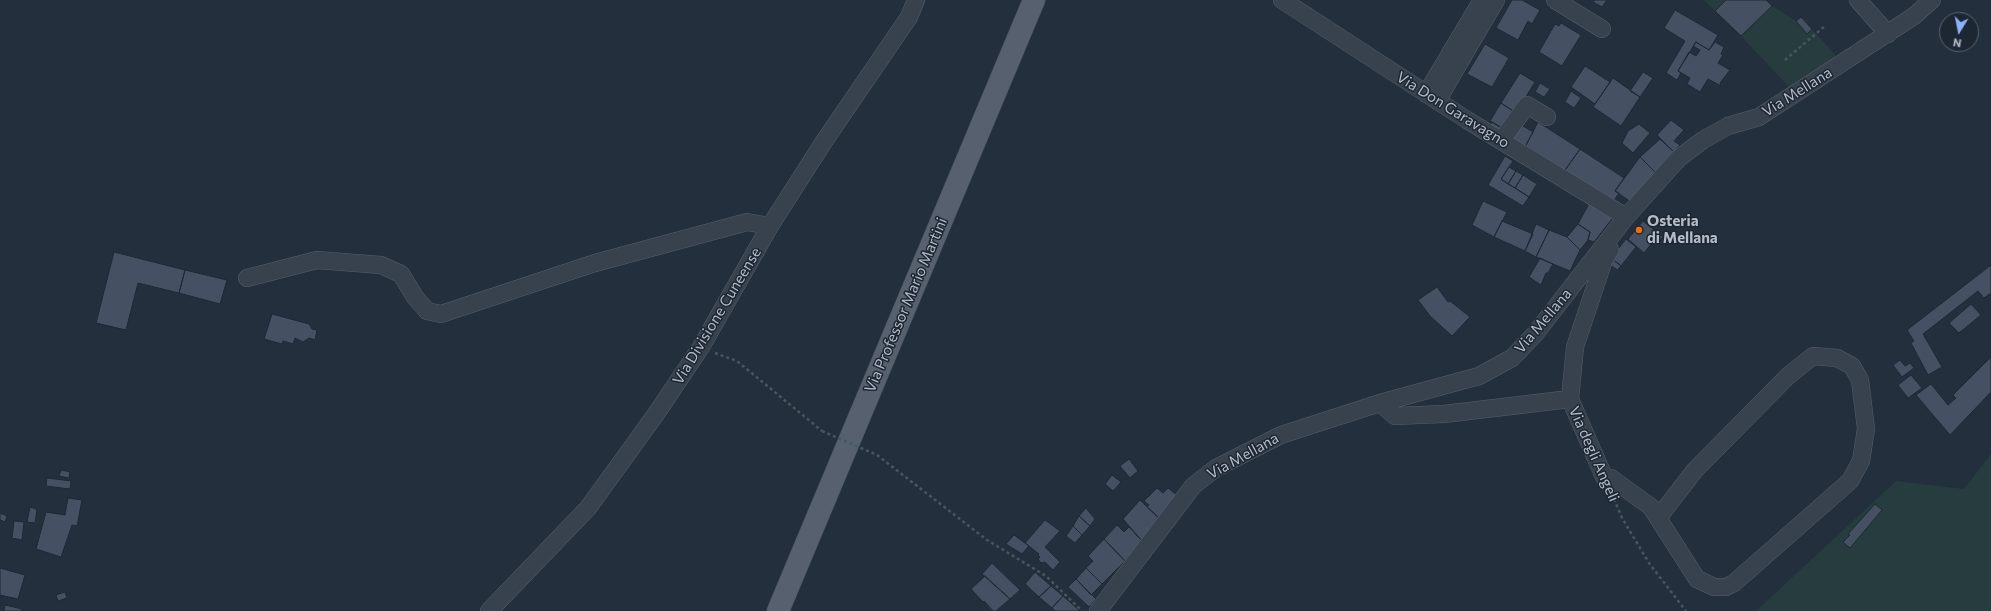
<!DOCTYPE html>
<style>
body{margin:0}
#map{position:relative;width:1991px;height:611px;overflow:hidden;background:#242f3e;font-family:Commissioner,sans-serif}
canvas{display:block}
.north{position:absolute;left:1939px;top:12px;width:40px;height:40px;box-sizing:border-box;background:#1d2633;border:1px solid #59626f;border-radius:50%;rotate:190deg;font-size:11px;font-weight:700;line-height:16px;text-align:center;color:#b4bcc9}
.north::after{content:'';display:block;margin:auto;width:14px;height:18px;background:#8ab4f8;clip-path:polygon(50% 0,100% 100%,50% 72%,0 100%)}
</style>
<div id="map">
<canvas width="1991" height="611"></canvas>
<div class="north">N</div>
</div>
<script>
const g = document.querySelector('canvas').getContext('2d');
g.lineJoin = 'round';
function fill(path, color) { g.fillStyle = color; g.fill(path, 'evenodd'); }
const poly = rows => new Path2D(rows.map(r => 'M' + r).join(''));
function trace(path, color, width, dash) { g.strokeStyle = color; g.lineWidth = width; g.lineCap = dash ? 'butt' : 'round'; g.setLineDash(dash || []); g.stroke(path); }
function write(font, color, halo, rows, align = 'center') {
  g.font = font + ' Commissioner,sans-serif'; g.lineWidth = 3; g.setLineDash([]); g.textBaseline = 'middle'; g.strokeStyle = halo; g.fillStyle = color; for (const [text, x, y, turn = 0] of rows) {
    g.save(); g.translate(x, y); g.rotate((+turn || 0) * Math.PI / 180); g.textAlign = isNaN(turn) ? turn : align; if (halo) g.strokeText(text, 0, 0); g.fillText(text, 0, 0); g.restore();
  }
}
fill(poly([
 [1704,0,1726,0,1715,11],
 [1772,6,1796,21,1807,34,1812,29,1837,57,1790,88,1741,36],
 [1991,454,1991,611,1756,611,1896,481,1964,489]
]), '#263c3f');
const building = poly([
 [1512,0,1522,0,1540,10,1532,24,1528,21,1518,40,1496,28,1512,0],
 [1595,0,1607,0,1602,7,1593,2,1595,0],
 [1726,0,1766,0,1772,6,1741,36,1715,11,1726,0],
 [1675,10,1718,35,1709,50,1696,42,1678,71,1681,73,1677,80,1666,73,1685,41,1664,28,1675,10],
 [1801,17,1812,29,1807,34,1796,21,1801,17],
 [1561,23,1581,35,1562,66,1539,52,1555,24,1559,26,1561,23],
 [1696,42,1709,50,1715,42,1724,47,1721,54,1723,55,1718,63,1730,70,1720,83,1721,86,1708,79,1700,92,1687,84,1690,78,1678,71,1689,52,1696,56,1700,50,1693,46,1696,42],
 [1485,44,1509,58,1492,87,1467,74,1485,44],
 [1585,66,1610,82,1595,104,1571,87,1585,66],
 [1643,72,1653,78,1640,97,1630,91,1643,72],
 [1520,73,1535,82,1516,113,1501,103,1520,73],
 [1613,78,1640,97,1621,126,1593,107,1613,78],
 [1540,83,1550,89,1544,97,1535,92,1540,83],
 [1571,91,1581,98,1574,108,1565,102,1571,91],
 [1501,103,1516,113,1505,130,1490,121,1501,103],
 [1671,120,1684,130,1674,141,1680,145,1674,152,1657,135,1671,120],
 [1492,122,1504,129,1500,134,1489,127,1492,122],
 [1538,122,1580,149,1563,173,1524,149,1538,122],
 [1518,123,1533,132,1524,149,1509,139,1518,123],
 [1639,124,1650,133,1633,153,1622,143,1628,131,1639,124],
 [1660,139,1674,152,1656,173,1640,157,1660,139],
 [1580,149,1624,178,1615,191,1619,193,1611,205,1563,173,1580,149],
 [1505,156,1513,161,1501,179,1529,197,1523,206,1488,185,1505,156],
 [1640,157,1656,173,1631,202,1615,191,1640,157],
 [1509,167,1516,171,1508,184,1501,179,1509,167],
 [1516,171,1523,175,1515,188,1508,184,1516,171],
 [1523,175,1537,184,1529,197,1515,188,1523,175],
 [1591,200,1615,215,1594,242,1588,240,1590,232,1578,224,1591,200],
 [1483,201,1507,212,1494,237,1472,225,1483,201],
 [1502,221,1533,234,1525,251,1494,237,1502,221],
 [1643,221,1663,237,1655,246,1652,243,1644,253,1628,239,1643,221],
 [1536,224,1549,230,1536,257,1525,251,1536,224],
 [1578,224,1590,232,1588,240,1580,250,1567,237,1578,224],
 [1549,230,1567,237,1580,250,1570,271,1536,257,1549,230],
 [1626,239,1636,247,1621,266,1611,258,1626,239],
 [114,252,185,270,179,293,138,283,126,330,96,323,114,252],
 [1540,258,1553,264,1548,273,1546,273,1541,285,1529,277,1540,258],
 [1611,258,1621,266,1617,270,1607,262,1611,258],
 [1991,265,1991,293,1984,298,1978,291,1923,334,1942,367,1928,375,1911,343,1914,341,1907,330,1991,265],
 [185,270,227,280,220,304,179,293,185,270],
 [1437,287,1448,302,1450,301,1470,317,1452,336,1430,316,1418,300,1437,287],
 [1971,304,1981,315,1959,333,1949,323,1971,304],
 [272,314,309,324,312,329,317,330,315,340,309,338,303,342,295,338,293,344,283,341,282,344,264,339,272,314],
 [1991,357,1991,392,1950,435,1916,395,1931,384,1948,405,1956,398,1953,395,1991,357],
 [1900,360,1905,366,1910,363,1914,368,1902,377,1893,365,1900,360],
 [1911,375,1922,388,1908,398,1898,385,1911,375],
 [1129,459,1138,471,1130,478,1120,466,1129,459],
 [61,470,70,472,69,478,59,476,61,470],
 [1112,475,1121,482,1113,491,1105,484,1112,475],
 [47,478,71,481,70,489,46,486,47,478],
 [1157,488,1163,493,1168,488,1178,496,1160,519,1147,507,1149,505,1144,501,1157,488],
 [68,498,82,500,77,526,72,525,61,557,36,549,46,512,65,515,68,498],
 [1140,500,1160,519,1142,541,1123,519,1140,500],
 [1875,504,1882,510,1850,548,1843,542,1850,535,1848,534,1875,504],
 [30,507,37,509,35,523,27,522,30,507],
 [1086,508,1095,519,1090,526,1079,516,1086,508],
 [0,513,7,516,5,522,0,520,0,513],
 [1079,516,1090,526,1082,535,1073,526,1079,516],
 [1045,520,1060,531,1045,547,1060,562,1053,570,1045,562,1041,563,1038,559,1040,557,1038,555,1039,554,1025,543,1045,520],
 [14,521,24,522,22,540,12,538,14,521],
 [1117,525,1124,532,1129,527,1142,541,1125,561,1104,539,1117,525],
 [1073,526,1082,535,1075,543,1066,536,1073,526],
 [1014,535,1029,546,1022,554,1006,544,1014,535],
 [1104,539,1125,561,1102,584,1086,568,1093,561,1088,556,1104,539],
 [992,563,1020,590,1010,599,982,574,992,563],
 [0,568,25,575,18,599,0,595,0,568],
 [1086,568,1102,584,1091,595,1076,579,1086,568],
 [1035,572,1051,586,1039,597,1025,584,1035,572],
 [985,576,1010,599,996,611,993,611,984,601,983,602,971,589,985,576],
 [1076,579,1096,599,1089,607,1068,587,1076,579],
 [1051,586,1063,596,1052,608,1039,597,1051,586],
 [65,592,67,598,58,601,56,595,65,592],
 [1063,596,1080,611,1055,611,1052,608,1063,596],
 [5,605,22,609,21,611,4,611,5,605]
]);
fill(building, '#455162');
trace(building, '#1f2835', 1);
const minor = poly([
 [1282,0,1467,120,1626,217],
 [1555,0,1602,29],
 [1858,0,1888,34],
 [1426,94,1482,0],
 [1437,101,1496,0],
 [1501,141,1527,105,1547,117],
 [1610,250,1604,260,1575,347,1570,399,1605,479,1611,478,1651,507,1658,518,1697,579,1714,587,1726,587,1734,583,1850,481,1861,461,1866,429,1860,380,1852,366,1837,358,1813,356,1788,376,1695,470,1658,518],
 [247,278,317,260,381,265,401,274,415,297,427,311,441,314,595,263,747,222,770,226],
 [1380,403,1395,416,1444,414,1570,399],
 [489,611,588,508,656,414,701,347,770,226,823,143,909,17,916,0],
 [1098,611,1193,486,1216,468,1281,435,1380,403,1479,376,1512,358,1535,334,1626,217,1679,158,1703,140,1728,126,1759,117,1914,16,1932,0]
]);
const major = poly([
 [778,611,1034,0]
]);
trace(minor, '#565f6c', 18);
trace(major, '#414a57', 23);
trace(poly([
 [1785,60,1825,26],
 [715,353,737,361,822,431],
 [877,455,987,540,1046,576,1082,611],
 [1614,499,1622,518,1649,563,1686,611]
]), '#44595c', 2.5, [3, 3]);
trace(minor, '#38414e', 17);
trace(major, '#56606e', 22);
trace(poly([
 [822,431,877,455]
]), '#44595c', 2.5, [3, 3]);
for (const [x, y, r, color] of [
 [1639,230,4,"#e8710a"]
]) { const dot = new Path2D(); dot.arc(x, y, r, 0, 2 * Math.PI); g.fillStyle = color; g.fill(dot); trace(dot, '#1d2633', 1.5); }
write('15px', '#b4bcc9', '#1d2633', [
 ["Via Mellana",1797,92,-32],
 ["Via Don Garavagno",1453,110,32],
 ["Via Professor Mario Martini",906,305,-67],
 ["Via Divisione Cuneense",717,316,-59],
 ["Via Mellana",1543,321,-50],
 ["Via degli Angeli",1594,454,66],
 ["Via Mellana",1243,456,-29]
]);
write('bold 15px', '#b4bcc9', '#1d2633', [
 ["Osteria",1647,221],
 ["di Mellana",1647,238]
], 'left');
</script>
